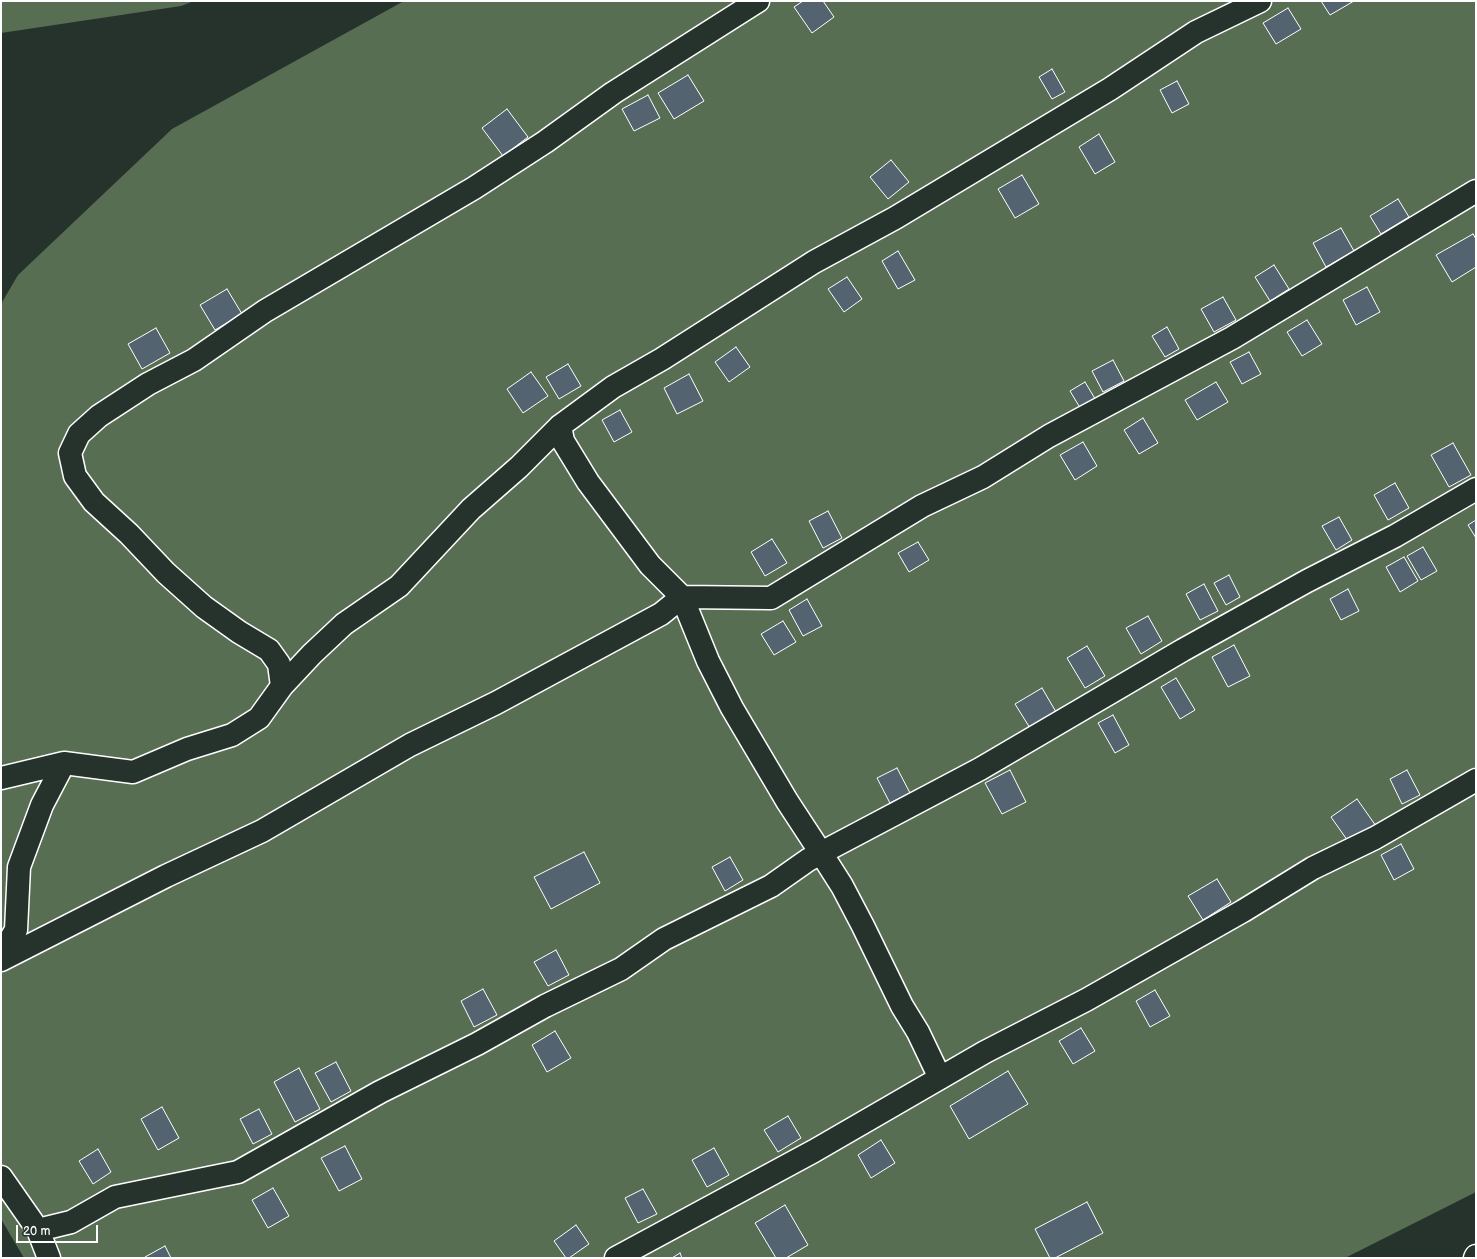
<!DOCTYPE html>
<style>
body{margin:0}
#map{position:relative;width:1477px;height:1259px;overflow:hidden;background:#26332d;font-family:"Balsamiq Sans",sans-serif}
canvas{display:block}
.frame{position:absolute;inset:0;border:2px solid #fff;pointer-events:none}
.scale{position:absolute;left:16px;top:1225px;width:82px;height:18px;box-sizing:border-box;border:2px solid #fff;border-top:0;padding-left:5px;font-size:12px;line-height:14px;white-space:nowrap;color:#fff;-webkit-text-stroke:3px #26332d;paint-order:stroke}
</style>
<div id="map">
<canvas width="1477" height="1259"></canvas>
<div class="frame"></div>
<div class="scale">20 m</div>
</div>
<script>
const ctx = document.querySelector('canvas').getContext('2d');
ctx.lineJoin = 'round';
function paint(path, color) { ctx.fillStyle = color; ctx.fill(path, 'evenodd'); }
const toPath = rows => new Path2D(rows.map(r => 'M' + r).join(''));
function stroke(path, color, width, dash) { ctx.strokeStyle = color; ctx.lineWidth = width; ctx.lineCap = dash ? 'butt' : 'round'; ctx.setLineDash(dash || []); ctx.stroke(path); }
paint(toPath([
 [1,1,194,1,181,6,1,33],
 [404,1,1476,1,1476,1192,1345,1258,24,1258,1,1219,1,304,18,275,172,129]
]), '#586e52');
const building = toPath([
 [803,1,823,1,834,17,812,33,794,7,803,1],
 [1321,1,1354,1,1330,15,1321,1],
 [1288,8,1301,29,1276,44,1263,23,1288,8],
 [1052,69,1065,92,1052,99,1039,77,1052,69],
 [688,75,704,101,674,119,658,93,688,75],
 [1177,81,1189,104,1172,113,1160,90,1177,81],
 [648,95,660,118,634,131,622,109,648,95],
 [507,109,528,137,503,156,482,128,507,109],
 [1099,134,1115,162,1095,174,1079,147,1099,134],
 [891,160,909,182,888,199,870,177,891,160],
 [1022,175,1039,204,1015,218,998,189,1022,175],
 [1398,199,1409,217,1381,234,1370,216,1398,199],
 [1341,228,1354,251,1326,267,1313,243,1341,228],
 [1473,234,1476,239,1476,267,1452,282,1436,255,1473,234],
 [898,251,915,280,898,289,882,261,898,251],
 [1274,265,1289,289,1270,301,1255,277,1274,265],
 [847,277,862,299,844,312,828,289,847,277],
 [1367,287,1380,312,1356,325,1343,300,1367,287],
 [227,289,242,314,215,330,200,305,227,289],
 [1223,297,1236,320,1214,332,1201,309,1223,297],
 [1307,320,1322,344,1302,356,1287,332,1307,320],
 [1167,327,1179,349,1165,357,1152,336,1167,327],
 [156,328,170,353,142,369,128,344,156,328],
 [736,347,750,367,729,382,715,362,736,347],
 [1249,352,1261,374,1242,384,1230,362,1249,352],
 [1113,360,1124,381,1103,392,1092,371,1113,360],
 [568,364,581,386,559,399,546,377,568,364],
 [531,372,548,396,523,413,507,389,531,372],
 [689,374,703,401,677,414,664,388,689,374],
 [1085,382,1097,402,1082,411,1070,391,1085,382],
 [1216,382,1228,402,1197,420,1185,400,1216,382],
 [620,410,632,432,614,442,602,420,620,410],
 [1143,418,1158,443,1139,454,1124,430,1143,418],
 [1083,442,1097,466,1075,480,1060,455,1083,442],
 [1453,443,1471,475,1449,487,1431,455,1453,443],
 [1395,483,1409,508,1388,520,1374,495,1395,483],
 [828,511,842,538,823,548,809,521,828,511],
 [1339,517,1352,540,1336,550,1322,526,1339,517],
 [1476,520,1476,538,1468,525,1476,520],
 [772,539,787,563,765,576,751,552,772,539],
 [918,542,929,560,909,572,898,553,918,542],
 [1423,547,1437,571,1421,580,1407,556,1423,547],
 [1404,557,1418,581,1400,592,1386,567,1404,557],
 [1229,575,1240,597,1226,605,1214,583,1229,575],
 [1204,584,1218,611,1200,620,1186,594,1204,584],
 [1348,589,1359,611,1341,620,1330,599,1348,589],
 [807,599,822,626,803,636,789,610,807,599],
 [1148,616,1162,641,1141,654,1126,628,1148,616],
 [783,621,796,642,774,655,761,634,783,621],
 [1234,645,1250,676,1228,687,1212,657,1234,645],
 [1087,646,1105,676,1085,688,1067,658,1087,646],
 [1176,678,1195,710,1180,719,1161,687,1176,678],
 [1042,688,1056,712,1030,728,1015,704,1042,688],
 [1113,715,1129,745,1115,753,1098,723,1113,715],
 [897,768,910,793,890,803,877,778,897,768],
 [1010,770,1026,802,1002,814,985,783,1010,770],
 [1407,770,1420,795,1402,804,1390,779,1407,770],
 [1357,799,1376,826,1350,844,1331,817,1357,799],
 [1401,844,1414,869,1394,880,1381,855,1401,844],
 [584,852,600,883,551,909,534,877,584,852],
 [730,857,743,880,725,891,712,867,730,857],
 [1217,879,1231,902,1203,920,1188,896,1217,879],
 [556,950,569,975,548,986,534,962,556,950],
 [483,989,497,1015,474,1027,461,1001,483,989],
 [1155,990,1170,1016,1150,1027,1136,1001,1155,990],
 [1081,1028,1095,1051,1073,1064,1059,1041,1081,1028],
 [555,1031,571,1058,547,1072,532,1045,555,1031],
 [336,1062,351,1091,331,1102,315,1073,336,1062],
 [299,1068,320,1109,295,1122,274,1082,299,1068],
 [1008,1071,1028,1104,969,1139,950,1106,1008,1071],
 [162,1107,179,1138,158,1150,141,1119,162,1107],
 [259,1109,272,1134,253,1144,240,1119,259,1109],
 [788,1116,801,1138,778,1152,764,1130,788,1116],
 [881,1140,895,1163,871,1178,858,1155,881,1140],
 [345,1146,362,1179,339,1191,321,1158,345,1146],
 [714,1148,729,1175,707,1187,692,1160,714,1148],
 [98,1149,111,1172,93,1184,79,1161,98,1149],
 [273,1188,289,1216,268,1228,252,1200,273,1188],
 [643,1189,657,1214,638,1223,625,1198,643,1189],
 [1087,1202,1103,1233,1055,1258,1050,1258,1035,1229,1087,1202],
 [785,1205,808,1245,786,1258,776,1258,755,1223,785,1205],
 [576,1225,589,1244,569,1258,566,1258,554,1241,576,1225],
 [165,1246,171,1258,145,1258,145,1257,165,1246],
 [680,1253,682,1258,672,1258,680,1253]
]);
paint(building, '#546370');
stroke(building, '#fff', 1);
const minor = toPath([
 [282,686,279,664,269,650,239,632,204,607,166,573,129,534,94,502,75,476,70,453,79,434,99,416,148,384,194,360,265,311,474,188,545,142,613,93,758,1],
 [1,778,64,763,133,772,187,749,232,735,259,718,282,686,312,654,344,624,399,586,471,509,519,467,560,426,613,387,662,359,814,262,895,218,1110,89,1196,32,1260,1],
 [1,955,16,930,19,867,42,805,64,763],
 [1,960,166,876,262,831,410,745,496,703,661,614,682,597,771,598,922,506,983,477,1049,436,1232,338,1476,191],
 [940,1078,918,1032,902,1006,863,926,842,886,821,853,980,769,1183,650,1307,581,1395,536,1476,489],
 [1,1177,38,1230,71,1222,115,1197,238,1172,380,1092,477,1044,545,1006,621,969,664,939,771,886,808,860,821,853,787,801,732,708,708,661,682,597,650,565,588,482,563,441,560,426],
 [38,1230,49,1258],
 [616,1258,814,1151,985,1052,1086,1000,1243,911,1313,868,1375,838,1476,780],
 [1475,1258,1476,1256]
]);
stroke(minor, '#fff', 25);
stroke(minor, '#26332d', 22);
</script>
